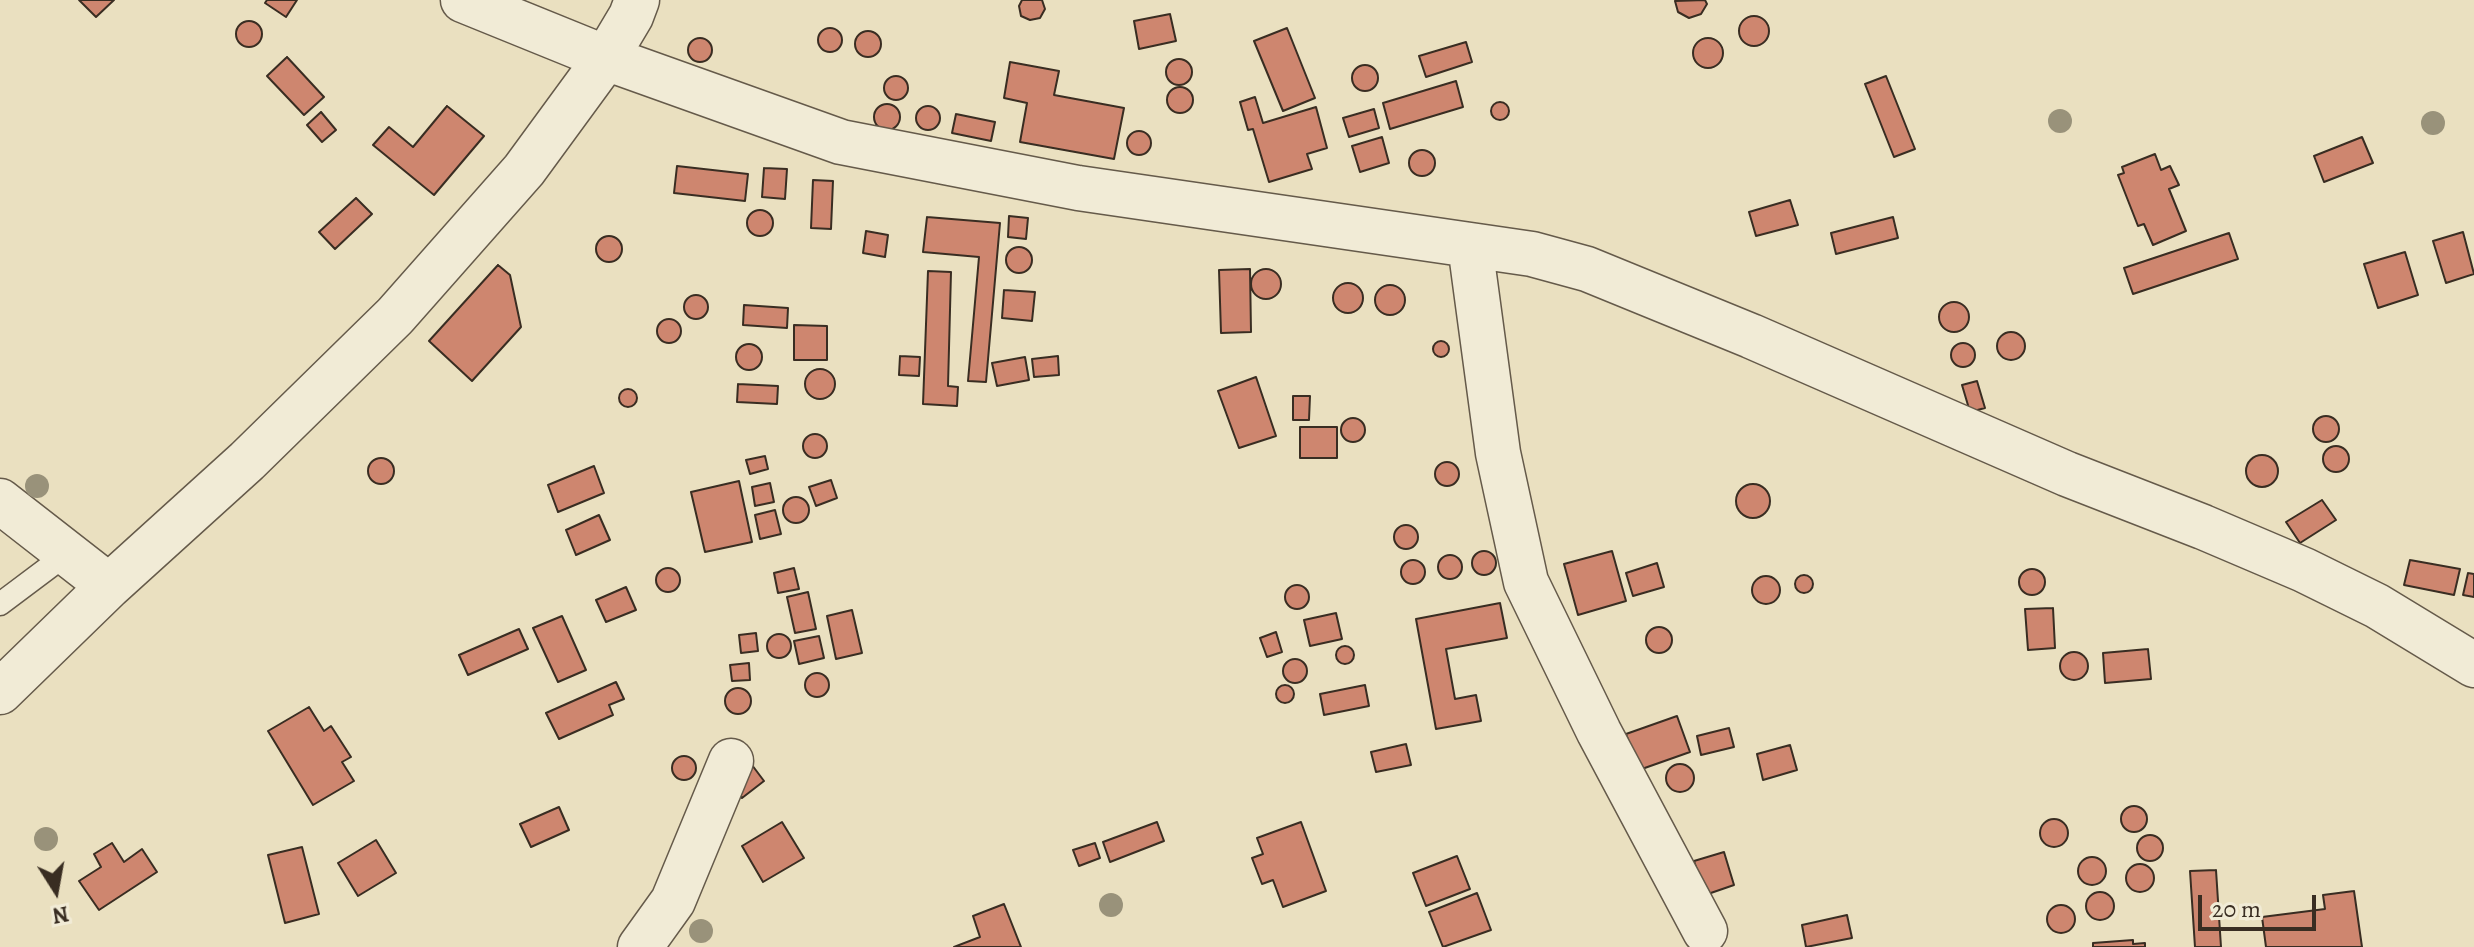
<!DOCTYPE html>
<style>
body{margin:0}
#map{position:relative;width:2474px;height:947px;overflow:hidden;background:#eae0c0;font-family:Alegreya,serif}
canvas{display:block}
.north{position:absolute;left:16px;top:851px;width:80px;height:80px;-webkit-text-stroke:6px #f1ebd6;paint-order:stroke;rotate:169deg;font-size:22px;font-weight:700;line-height:32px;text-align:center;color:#392d22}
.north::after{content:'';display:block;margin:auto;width:28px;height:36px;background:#392d22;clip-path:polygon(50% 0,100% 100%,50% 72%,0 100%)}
.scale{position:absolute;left:2198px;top:895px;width:118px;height:36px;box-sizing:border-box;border:4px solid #392d22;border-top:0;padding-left:10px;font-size:24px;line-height:28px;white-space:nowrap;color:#392d22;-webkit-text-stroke:6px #f1ebd6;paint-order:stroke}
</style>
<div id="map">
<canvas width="2474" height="947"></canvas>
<div class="north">N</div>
<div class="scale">20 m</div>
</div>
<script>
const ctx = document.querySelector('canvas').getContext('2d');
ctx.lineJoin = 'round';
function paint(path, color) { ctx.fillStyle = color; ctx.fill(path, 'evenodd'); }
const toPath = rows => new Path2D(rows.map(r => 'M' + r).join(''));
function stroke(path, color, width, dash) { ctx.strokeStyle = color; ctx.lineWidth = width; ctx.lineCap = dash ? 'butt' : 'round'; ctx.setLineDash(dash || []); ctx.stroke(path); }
const building = toPath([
 [79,0,114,0,96,17,79,0],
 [267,0,297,0,286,17,265,3,267,0],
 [1022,0,1042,0,1045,9,1040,18,1030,20,1021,16,1019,6,1022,0],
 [1705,0,1707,4,1701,14,1689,18,1678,12,1675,1,1705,0],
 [1170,14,1176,41,1139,49,1134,21,1170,14],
 '1739 31a15 15 0 1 1 30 0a15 15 0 1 1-30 0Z',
 '236 34a13 13 0 1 1 26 0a13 13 0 1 1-26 0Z',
 '818 40a12 12 0 1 1 24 0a12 12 0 1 1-24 0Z',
 [1287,28,1315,98,1283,111,1254,41,1287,28],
 '855 44a13 13 0 1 1 26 0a13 13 0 1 1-26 0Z',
 '688 50a12 12 0 1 1 24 0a12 12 0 1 1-24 0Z',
 '1693 53a15 15 0 1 1 30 0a15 15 0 1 1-30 0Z',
 [1466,42,1472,62,1426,77,1419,56,1466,42],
 [287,57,324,97,304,115,267,76,287,57],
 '1166 72a13 13 0 1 1 26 0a13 13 0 1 1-26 0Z',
 [1010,62,1059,71,1054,95,1124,108,1114,159,1020,142,1027,103,1004,98,1010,62],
 '1352 78a13 13 0 1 1 26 0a13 13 0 1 1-26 0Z',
 '884 88a12 12 0 1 1 24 0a12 12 0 1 1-24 0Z',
 [1886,76,1915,149,1894,157,1865,84,1886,76],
 [1456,81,1463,107,1390,129,1383,103,1456,81],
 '1167 100a13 13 0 1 1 26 0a13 13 0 1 1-26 0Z',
 [1255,97,1263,123,1316,107,1327,148,1307,154,1312,169,1269,182,1253,129,1248,130,1240,102,1255,97],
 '1491 111a9 9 0 1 1 18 0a9 9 0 1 1-18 0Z',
 '874 117a13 13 0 1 1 26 0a13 13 0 1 1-26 0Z',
 '916 118a12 12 0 1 1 24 0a12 12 0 1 1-24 0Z',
 [447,106,484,136,434,195,373,145,389,127,413,147,447,106],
 [1374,109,1379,128,1349,137,1343,118,1374,109],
 [321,112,336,130,322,142,307,125,321,112],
 [956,114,995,122,991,141,952,133,956,114],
 '1127 143a12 12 0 1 1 24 0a12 12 0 1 1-24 0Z',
 [1382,137,1389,163,1360,172,1352,146,1382,137],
 [2362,137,2373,163,2324,182,2314,156,2362,137],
 '1409 163a13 13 0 1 1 26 0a13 13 0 1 1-26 0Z',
 [2155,154,2161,170,2170,166,2179,185,2169,189,2186,231,2153,245,2144,224,2138,226,2118,175,2124,173,2122,167,2155,154],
 [677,166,748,174,745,201,674,193,677,166],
 [764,168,787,169,785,199,762,197,764,168],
 [813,180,833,181,831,229,811,228,813,180],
 [356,198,372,214,335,249,319,232,356,198],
 [1790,200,1798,225,1756,236,1749,212,1790,200],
 '747 223a13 13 0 1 1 26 0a13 13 0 1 1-26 0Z',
 [1009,216,1028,218,1026,239,1008,237,1009,216],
 [927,217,1000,223,986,382,968,381,979,257,923,252,927,217],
 [1893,217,1898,238,1836,254,1831,233,1893,217],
 [866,231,888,235,885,257,863,253,866,231],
 [2463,232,2474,274,2446,283,2433,241,2463,232],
 [2229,233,2238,259,2133,294,2124,268,2229,233],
 '596 249a13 13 0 1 1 26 0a13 13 0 1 1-26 0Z',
 '1006 260a13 13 0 1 1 26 0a13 13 0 1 1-26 0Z',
 [2405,252,2418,295,2378,308,2364,264,2405,252],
 [498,265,510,275,521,327,472,381,429,341,498,265],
 [1250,269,1251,332,1221,333,1219,270,1250,269],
 '1251 284a15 15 0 1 1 30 0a15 15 0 1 1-30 0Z',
 [928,271,951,272,948,386,958,387,957,406,923,404,928,271],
 '1333 298a15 15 0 1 1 30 0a15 15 0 1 1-30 0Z',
 '1375 300a15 15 0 1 1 30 0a15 15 0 1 1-30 0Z',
 [1004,290,1035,292,1032,321,1002,318,1004,290],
 '684 307a12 12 0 1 1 24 0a12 12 0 1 1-24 0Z',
 '1939 317a15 15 0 1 1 30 0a15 15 0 1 1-30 0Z',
 [744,305,788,308,787,328,743,325,744,305],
 '657 331a12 12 0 1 1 24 0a12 12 0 1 1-24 0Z',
 [794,325,827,326,827,360,794,360,794,325],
 '1997 346a14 14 0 1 1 28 0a14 14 0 1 1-28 0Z',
 '1433 349a8 8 0 1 1 16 0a8 8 0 1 1-16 0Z',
 '1951 355a12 12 0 1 1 24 0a12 12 0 1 1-24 0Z',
 '736 357a13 13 0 1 1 26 0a13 13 0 1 1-26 0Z',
 [900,356,920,357,919,376,899,375,900,356],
 [1058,356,1059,375,1034,377,1032,359,1058,356],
 [1025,357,1029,380,997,386,992,363,1025,357],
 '805 384a15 15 0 1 1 30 0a15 15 0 1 1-30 0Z',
 [1256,377,1276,436,1239,448,1218,391,1256,377],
 [1977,381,1985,408,1970,412,1962,385,1977,381],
 [738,384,778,386,777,404,737,402,738,384],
 '619 398a9 9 0 1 1 18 0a9 9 0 1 1-18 0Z',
 [1293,396,1310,396,1309,420,1293,420,1293,396],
 '2313 429a13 13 0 1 1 26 0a13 13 0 1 1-26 0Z',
 '1341 430a12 12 0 1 1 24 0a12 12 0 1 1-24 0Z',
 [1300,427,1337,427,1337,458,1300,458,1300,427],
 '803 446a12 12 0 1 1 24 0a12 12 0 1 1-24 0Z',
 '2323 459a13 13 0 1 1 26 0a13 13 0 1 1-26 0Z',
 '2246 471a16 16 0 1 1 32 0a16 16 0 1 1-32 0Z',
 [765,456,768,469,750,474,746,460,765,456],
 '368 471a13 13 0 1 1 26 0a13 13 0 1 1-26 0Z',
 '1435 474a12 12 0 1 1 24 0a12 12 0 1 1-24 0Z',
 [594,466,604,493,558,512,548,485,594,466],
 [831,480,837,498,816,506,809,487,831,480],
 [739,481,752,542,705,552,691,492,739,481],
 [770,483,774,502,755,506,752,487,770,483],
 '1736 501a17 17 0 1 1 34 0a17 17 0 1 1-34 0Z',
 '783 510a13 13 0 1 1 26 0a13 13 0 1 1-26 0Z',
 [2322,500,2336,520,2300,543,2286,522,2322,500],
 [775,510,781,534,760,539,755,515,775,510],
 [599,515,610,540,576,555,566,530,599,515],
 '1394 537a12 12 0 1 1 24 0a12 12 0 1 1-24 0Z',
 '1472 563a12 12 0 1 1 24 0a12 12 0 1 1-24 0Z',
 [1612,551,1626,601,1578,615,1564,564,1612,551],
 '1438 567a12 12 0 1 1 24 0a12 12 0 1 1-24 0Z',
 '1401 572a12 12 0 1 1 24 0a12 12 0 1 1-24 0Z',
 [2410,560,2460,569,2454,595,2404,585,2410,560],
 [1657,563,1664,587,1633,596,1626,573,1657,563],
 '656 580a12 12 0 1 1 24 0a12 12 0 1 1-24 0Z',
 [794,568,799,589,778,593,774,573,794,568],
 '2019 582a13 13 0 1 1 26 0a13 13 0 1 1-26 0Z',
 [2468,573,2474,574,2474,597,2463,595,2468,573],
 '1795 584a9 9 0 1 1 18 0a9 9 0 1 1-18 0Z',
 '1752 590a14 14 0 1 1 28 0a14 14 0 1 1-28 0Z',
 '1285 597a12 12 0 1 1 24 0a12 12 0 1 1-24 0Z',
 [626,587,636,610,606,622,596,600,626,587],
 [808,592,816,629,795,633,787,597,808,592],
 [1500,603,1507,638,1446,649,1455,699,1476,695,1481,721,1436,729,1416,619,1500,603],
 [2053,608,2055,648,2028,650,2025,609,2053,608],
 [852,610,862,653,836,659,827,616,852,610],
 [1336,613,1342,639,1310,646,1304,620,1336,613],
 [562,616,586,670,558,682,533,628,562,616],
 '1646 640a13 13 0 1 1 26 0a13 13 0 1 1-26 0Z',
 [519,629,528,649,468,675,459,655,519,629],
 [1276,632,1282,652,1267,657,1260,638,1276,632],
 [756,633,758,651,741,653,739,635,756,633],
 '767 646a12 12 0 1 1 24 0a12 12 0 1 1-24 0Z',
 [819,636,824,658,799,664,794,641,819,636],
 '1336 655a9 9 0 1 1 18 0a9 9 0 1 1-18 0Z',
 [2148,649,2151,679,2105,683,2103,653,2148,649],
 '2060 666a14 14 0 1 1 28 0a14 14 0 1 1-28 0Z',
 '1283 671a12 12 0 1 1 24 0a12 12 0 1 1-24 0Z',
 [749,663,750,680,732,681,730,665,749,663],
 '805 685a12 12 0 1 1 24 0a12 12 0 1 1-24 0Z',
 [616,682,624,699,609,705,613,715,559,739,546,713,616,682],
 '1276 694a9 9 0 1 1 18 0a9 9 0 1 1-18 0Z',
 [1365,685,1369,706,1324,715,1320,694,1365,685],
 '725 701a13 13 0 1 1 26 0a13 13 0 1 1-26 0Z',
 [309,707,324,731,331,726,351,757,342,762,354,781,313,805,268,731,309,707],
 [1677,716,1690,752,1639,770,1626,734,1677,716],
 [1729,728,1734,747,1701,755,1697,736,1729,728],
 [1406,744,1411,765,1376,772,1371,752,1406,744],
 [1790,745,1797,770,1763,780,1757,754,1790,745],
 '672 768a12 12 0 1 1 24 0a12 12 0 1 1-24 0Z',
 '1666 778a14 14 0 1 1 28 0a14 14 0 1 1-28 0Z',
 [752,765,764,781,742,798,729,782,752,765],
 '2121 819a13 13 0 1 1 26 0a13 13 0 1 1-26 0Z',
 [559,807,569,830,531,847,520,824,559,807],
 '2040 833a14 14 0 1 1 28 0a14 14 0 1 1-28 0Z',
 [782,822,804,858,763,882,742,846,782,822],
 [1157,822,1164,841,1110,862,1103,842,1157,822],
 [1301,822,1326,891,1283,907,1273,880,1262,884,1252,858,1263,854,1257,838,1301,822],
 '2137 848a13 13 0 1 1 26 0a13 13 0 1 1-26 0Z',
 [376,840,396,873,358,896,338,863,376,840],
 [112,843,124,862,142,849,157,872,99,910,79,881,101,867,94,854,112,843],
 [1095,843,1100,858,1079,866,1073,850,1095,843],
 [302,847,319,914,285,923,268,855,302,847],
 [1724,852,1734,885,1705,895,1694,861,1724,852],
 [1457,856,1470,889,1426,906,1413,873,1457,856],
 '2078 871a14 14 0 1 1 28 0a14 14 0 1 1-28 0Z',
 '2126 878a14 14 0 1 1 28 0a14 14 0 1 1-28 0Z',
 [2216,870,2221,947,2195,947,2190,871,2216,870],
 [2354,891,2362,947,2266,947,2262,917,2325,909,2323,895,2354,891],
 '2086 906a14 14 0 1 1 28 0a14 14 0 1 1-28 0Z',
 [1477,893,1491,930,1443,947,1429,912,1477,893],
 [1004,904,1021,947,954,947,980,937,973,916,1004,904],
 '2047 919a14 14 0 1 1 28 0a14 14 0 1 1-28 0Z',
 [1847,915,1852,938,1806,947,1802,925,1847,915],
 [2133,940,2133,944,2145,943,2145,947,2093,947,2093,943,2133,940]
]);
paint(building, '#ce866f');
stroke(building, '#392d22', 2);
const lane = toPath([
 [0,604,68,553]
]);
const street = toPath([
 [463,0,606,58,841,142,1078,188,1532,254,1587,269,1751,336,2067,474,2203,527,2304,570,2377,606,2474,665],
 [1470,245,1498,453,1526,582,1599,732,1705,931],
 [0,501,109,586],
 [0,692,109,586,247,461,395,316,524,170,606,58,631,16,637,0],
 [640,947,673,901,731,761]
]);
stroke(lane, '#655a4a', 25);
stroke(street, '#655a4a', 47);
stroke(lane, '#f1ebd6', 22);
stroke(street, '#f1ebd6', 44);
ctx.fillStyle = '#99927a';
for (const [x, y] of [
 [2060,121],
 [2433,123],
 [37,486],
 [46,839],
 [1111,905],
 [701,931]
]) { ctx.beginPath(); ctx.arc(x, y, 12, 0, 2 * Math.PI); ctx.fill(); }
</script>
